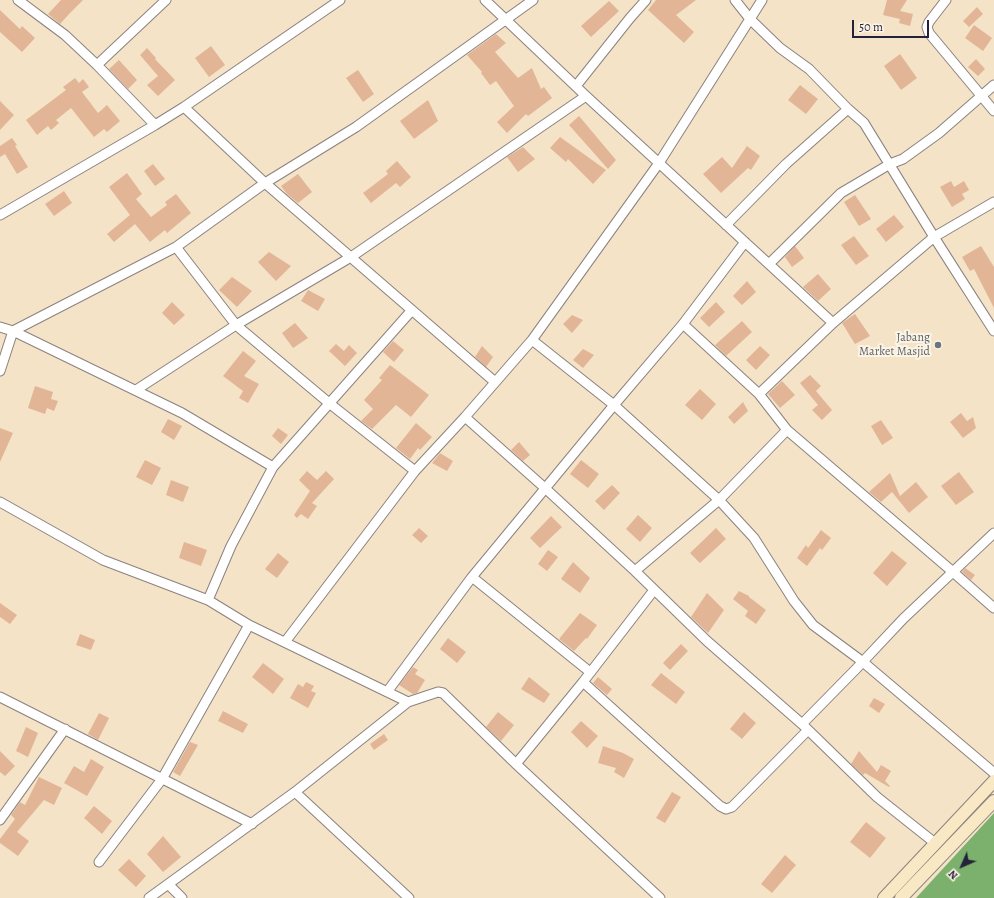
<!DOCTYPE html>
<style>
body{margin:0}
#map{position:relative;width:994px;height:898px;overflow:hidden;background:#f4e3c6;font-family:Alegreya,serif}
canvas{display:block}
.north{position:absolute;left:942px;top:846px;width:40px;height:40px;-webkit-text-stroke:3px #fcf5e5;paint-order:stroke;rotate:225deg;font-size:11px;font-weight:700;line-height:16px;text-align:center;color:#22223b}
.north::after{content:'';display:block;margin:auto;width:14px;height:18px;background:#22223b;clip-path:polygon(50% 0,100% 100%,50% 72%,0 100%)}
.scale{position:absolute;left:852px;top:20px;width:77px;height:18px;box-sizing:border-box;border:2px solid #22223b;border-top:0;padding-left:5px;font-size:12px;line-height:14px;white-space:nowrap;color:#22223b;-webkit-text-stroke:3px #fcf5e5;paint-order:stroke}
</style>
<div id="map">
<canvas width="994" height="898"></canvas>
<div class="north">N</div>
<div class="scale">50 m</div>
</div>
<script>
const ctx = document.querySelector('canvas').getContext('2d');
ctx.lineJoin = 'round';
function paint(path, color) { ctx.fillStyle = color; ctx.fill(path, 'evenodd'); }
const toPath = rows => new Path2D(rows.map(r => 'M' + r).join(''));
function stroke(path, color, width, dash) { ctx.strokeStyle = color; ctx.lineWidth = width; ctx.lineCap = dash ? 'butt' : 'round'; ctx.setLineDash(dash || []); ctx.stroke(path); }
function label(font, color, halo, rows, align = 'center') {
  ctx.font = font + ' Alegreya,serif'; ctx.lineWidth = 4; ctx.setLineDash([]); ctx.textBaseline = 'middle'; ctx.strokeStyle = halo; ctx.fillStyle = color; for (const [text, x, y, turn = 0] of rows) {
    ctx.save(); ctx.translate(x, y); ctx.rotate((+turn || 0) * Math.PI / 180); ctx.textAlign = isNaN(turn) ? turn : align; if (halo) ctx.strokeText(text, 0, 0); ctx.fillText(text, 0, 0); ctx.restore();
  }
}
paint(toPath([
 [994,813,994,898,916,898]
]), '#7cb16d');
paint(toPath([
 [61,0,83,0,70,13,60,24,48,14],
 [656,0,696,0,676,15,694,32,684,43,648,10],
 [887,0,907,0,900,11,913,14,910,26,899,23,900,19,883,15],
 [609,1,619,11,591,37,581,26],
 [977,7,983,14,969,27,963,21],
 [0,10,20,29,22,26,35,38,22,52,0,32],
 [974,25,992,38,983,51,965,38],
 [496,34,506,43,495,52,518,78,532,68,541,89,544,87,552,98,528,116,526,114,507,133,497,122,514,106,496,81,490,85,481,73,482,72,467,55],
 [211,46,225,65,209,77,195,58],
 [147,48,156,58,155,59,175,80,158,96,147,85,158,76,140,55],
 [900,54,917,78,901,90,884,66],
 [976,59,985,69,978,76,968,67],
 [119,60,137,80,128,89,109,69],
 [358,70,374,94,363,102,346,78],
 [75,78,79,83,83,79,89,87,82,92,98,113,107,105,120,121,107,132,104,129,94,137,71,108,56,120,59,123,51,130,48,126,37,135,26,120,66,90,63,87],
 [800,85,818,99,806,114,788,100],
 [428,100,438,121,414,139,400,121],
 [0,101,14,115,0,130],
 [579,116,616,160,608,169,569,125],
 [560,137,606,170,593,184,568,159,566,162,550,148],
 [12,138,17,145,15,146,28,167,17,174,5,154,0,157,0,146],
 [747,146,760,156,751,170,748,168,721,193,703,174,722,157,732,168],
 [523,147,535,159,518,172,507,157],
 [397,161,411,177,400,187,396,183,371,203,363,193,388,174,386,171],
 [153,164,165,179,155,186,144,171],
 [127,173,142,194,136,199,151,217,167,205,165,202,176,194,191,213,167,233,165,230,150,242,135,224,114,242,107,234,130,215,109,187],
 [298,174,312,192,298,203,287,194,281,186],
 [951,181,954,187,964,181,969,190,962,194,965,199,952,207,940,187],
 [64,191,72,203,54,216,45,204],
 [855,195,871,219,859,226,844,202],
 [894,215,904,227,886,242,876,229],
 [854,236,869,256,856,265,841,245],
 [795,246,804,258,792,267,785,257],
 [981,246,994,267,994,308,974,269,970,271,962,257],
 [269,252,291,266,276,281,258,262],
 [818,274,831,289,818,301,803,287],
 [232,277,252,291,237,307,219,290],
 [747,281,756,292,742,305,733,296],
 [308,290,325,299,318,311,301,301],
 [172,302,185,315,174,325,162,313],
 [716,302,725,312,709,327,700,318],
 [855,314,870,336,855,344,842,323],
 [572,315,583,320,572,333,563,324],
 [742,321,752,332,726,356,715,345],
 [295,323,308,338,293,348,282,333],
 [393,341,404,350,394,362,383,352],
 [336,344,344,351,349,345,357,353,345,366,329,351],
 [482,346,493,357,486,367,475,357],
 [760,346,770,355,756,370,746,360],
 [583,349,594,355,583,368,573,360],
 [243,351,256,361,244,376,259,384,248,403,239,398,243,391,223,376],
 [390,365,429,395,411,417,396,405,372,429,361,421,373,409,364,400,382,380,379,378],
 [810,375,821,386,816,391,832,410,822,420,812,410,818,405,800,383],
 [782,381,795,395,780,408,768,394],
 [35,386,53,392,51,399,58,401,54,411,47,408,45,414,28,408],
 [700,389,716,404,702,420,685,405],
 [743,402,748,411,734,424,728,417],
 [961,413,967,421,973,417,976,428,963,438,950,422],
 [168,419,182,426,174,440,161,432],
 [881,420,893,438,882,445,871,426],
 [416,423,432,437,420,450,418,448,410,459,396,448],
 [0,428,13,433,0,462],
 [278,428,288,435,281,444,272,436],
 [519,442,530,455,523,461,511,450],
 [440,453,453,461,447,471,432,463],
 [145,460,161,468,152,485,136,477],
 [581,460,599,474,588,488,570,474],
 [307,471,317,480,326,471,334,479,312,503,317,506,308,519,301,514,297,518,294,515,310,491,299,480],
 [959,472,974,492,956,505,941,486],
 [890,473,900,496,916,482,928,497,909,513,892,492,881,502,869,492],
 [171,480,189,487,183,502,166,495],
 [612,485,620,493,604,510,595,501],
 [638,515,652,528,640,542,626,529],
 [551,516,562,527,540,548,530,538],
 [419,528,428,536,421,543,412,535],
 [716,528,726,539,700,563,690,553],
 [821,530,831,538,822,550,820,548,807,566,797,558,806,545,808,548],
 [184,542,207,550,201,566,179,558],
 [548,550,558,557,547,571,538,564],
 [892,551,907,563,887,586,873,573],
 [278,553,289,562,277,578,265,569],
 [573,562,590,578,580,593,561,579],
 [965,568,975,575,971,580,962,572],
 [739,591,749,596,749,597,766,610,756,624,745,616,748,611,733,599],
 [707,593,724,610,708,633,691,617],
 [0,603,17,615,10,624,0,617],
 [580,613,597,625,587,639,586,638,574,651,559,639],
 [80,634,95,640,91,650,76,645],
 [448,638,466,652,457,663,440,649],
 [681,644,688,651,670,670,663,663],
 [263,663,284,679,273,694,252,677],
 [413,667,418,670,415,674,425,680,417,693,413,694,399,685],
 [661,673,685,692,676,704,651,685],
 [529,677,550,694,544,703,521,689],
 [598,677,612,689,607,695,593,683],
 [306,682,314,686,311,691,316,693,308,708,290,698,298,684,303,687],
 [874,698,885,704,879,713,869,706],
 [223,711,248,724,243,733,218,721],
 [498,712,514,725,501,741,486,727],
 [744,712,756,723,742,739,730,729],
 [99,713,109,718,98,740,88,734],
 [581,721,598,736,587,748,571,732],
 [26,727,38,733,28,757,16,751],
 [384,734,388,740,374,750,370,744],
 [190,742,198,745,180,776,173,772],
 [603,746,623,753,634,759,624,778,614,772,616,768,598,763],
 [0,751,15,766,5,776,0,772],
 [859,751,877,772,881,765,891,771,885,781,890,786,889,787,865,773,863,775,851,764],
 [91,759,104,767,87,796,64,783,74,766,84,772],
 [39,777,62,788,54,805,44,800,17,832,29,841,18,856,0,843,0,839,15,819,11,815,20,802,25,805],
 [672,792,681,797,665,823,656,818],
 [94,806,112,821,102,834,84,818],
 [866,822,886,838,870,858,850,842],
 [163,836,181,857,163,872,147,854],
 [785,855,796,865,772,893,761,884],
 [129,859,146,876,136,887,118,870]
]), '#e3b597');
const street = toPath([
 [18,0,65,35,97,65,155,125,184,107,265,183,495,382],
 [485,0,586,96,833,323],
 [735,0,750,19,780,48,809,69,848,109,864,123,934,237,994,331],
 [946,0,929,22,927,27,929,33,994,111],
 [97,65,166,0],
 [576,86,630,18,646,0],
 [184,107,340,0],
 [0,215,155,125],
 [726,225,786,164,848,109],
 [176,247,236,325,329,403,415,471],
 [769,264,841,193,890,164,903,159,939,133,994,85],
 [683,324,759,394,787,430,953,572,994,608],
 [0,327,13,331,182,413,273,467],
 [532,340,614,405,719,500,754,538,794,601,813,625,863,662,994,773],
 [0,371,13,331,176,247,265,183,356,127,533,0],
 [136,390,236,325,351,257,586,96],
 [759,394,833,323,934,237,994,202],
 [465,417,546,489,635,571,707,641,802,724,877,797,935,843],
 [0,502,103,560,208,600,249,625,408,702],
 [635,571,719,500,787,430],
 [472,577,590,672],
 [208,600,231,546,273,467,412,310],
 [285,642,415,471,465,417,532,340,659,163,762,0],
 [583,682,720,806,726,809,732,807,808,730],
 [387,692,472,577,614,405,683,324,745,242],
 [0,697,252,824],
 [802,724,856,669,903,619,994,533],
 [516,764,583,682,654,590],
 [295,792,409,898],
 [0,820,65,729],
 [99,862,162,779,249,625],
 [169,885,182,898],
 [149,898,295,792,408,702,438,692,443,693,516,764,660,898]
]);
const secondary = toPath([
 [884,898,994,781],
 [901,898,994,801]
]);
stroke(street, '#8b8280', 11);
stroke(secondary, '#8b8280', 14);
stroke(street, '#fff', 9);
stroke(secondary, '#f8e8c3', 12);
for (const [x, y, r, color] of [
 [938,345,4,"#6b7280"]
]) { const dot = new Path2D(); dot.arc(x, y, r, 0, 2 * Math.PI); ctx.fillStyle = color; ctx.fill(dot); stroke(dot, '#fcf5e5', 1.5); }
label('12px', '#5b616d', '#fcf5e5', [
 ["Jabang",930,338],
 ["Market Masjid",930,352]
], 'right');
</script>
